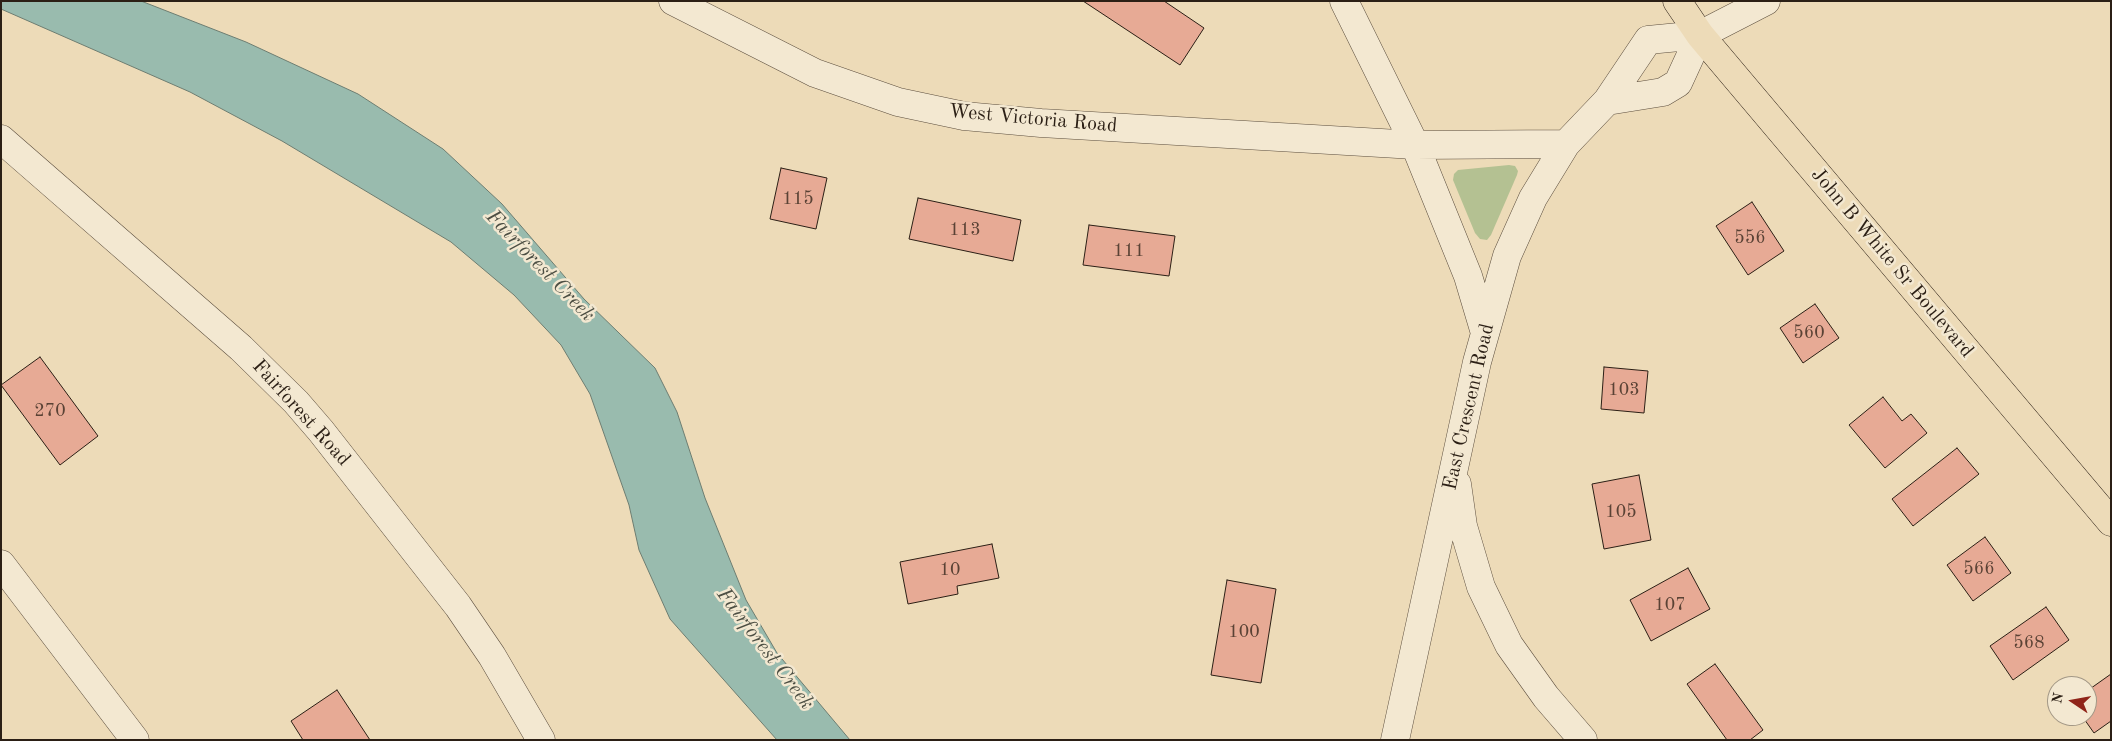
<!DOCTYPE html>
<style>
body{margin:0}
#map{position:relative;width:2112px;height:741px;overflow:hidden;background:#eddbb8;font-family:"Old Standard TT",serif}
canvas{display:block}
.frame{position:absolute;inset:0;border:2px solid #2b1f15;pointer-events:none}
.north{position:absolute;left:2047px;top:676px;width:50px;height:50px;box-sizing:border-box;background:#f3e8d1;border:1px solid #a39886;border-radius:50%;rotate:282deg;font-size:14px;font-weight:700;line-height:20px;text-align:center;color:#2b1f15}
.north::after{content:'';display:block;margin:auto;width:18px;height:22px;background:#8f2418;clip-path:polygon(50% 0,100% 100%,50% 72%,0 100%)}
</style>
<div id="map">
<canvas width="2112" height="741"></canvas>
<div class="frame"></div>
<div class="north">N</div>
</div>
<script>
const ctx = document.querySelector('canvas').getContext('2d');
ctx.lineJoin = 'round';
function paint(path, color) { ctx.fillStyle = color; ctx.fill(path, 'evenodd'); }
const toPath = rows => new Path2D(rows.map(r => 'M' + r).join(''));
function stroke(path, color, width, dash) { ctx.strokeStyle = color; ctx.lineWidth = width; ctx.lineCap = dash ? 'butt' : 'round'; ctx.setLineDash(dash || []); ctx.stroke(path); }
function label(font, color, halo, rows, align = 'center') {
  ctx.font = font + ' "Old Standard TT",serif'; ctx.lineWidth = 5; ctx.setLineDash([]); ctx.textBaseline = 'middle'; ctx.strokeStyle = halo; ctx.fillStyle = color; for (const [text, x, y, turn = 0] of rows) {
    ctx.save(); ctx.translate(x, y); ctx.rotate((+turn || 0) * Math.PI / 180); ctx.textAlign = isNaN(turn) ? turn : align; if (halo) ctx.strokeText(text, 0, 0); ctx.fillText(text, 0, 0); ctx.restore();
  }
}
paint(toPath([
 [1509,165,1515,166,1518,171,1517,175,1491,235,1487,240,1480,239,1475,233,1453,180,1454,174,1458,170]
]), '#b4c192');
const water = toPath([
 [1,1,141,1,246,42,358,94,443,149,502,204,584,299,655,368,677,412,705,498,746,600,777,653,850,740,777,740,670,619,639,550,629,505,590,394,561,345,514,295,451,242,282,141,190,92,1,9,1,1]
]);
paint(water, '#99bbae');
stroke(water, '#6d7d71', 1);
const building = toPath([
 [1083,1,1164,1,1204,28,1180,65,1083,1],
 [781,168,827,178,816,229,770,219,781,168],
 [918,198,1021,220,1013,261,909,239,918,198],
 [1752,202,1784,251,1748,275,1716,226,1752,202],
 [1089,225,1175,236,1169,276,1083,265,1089,225],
 [1815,304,1839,338,1803,363,1780,328,1815,304],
 [40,357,98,436,60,465,1,385,40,357],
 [1604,367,1648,371,1644,413,1601,409,1604,367],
 [1883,397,1902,421,1911,414,1927,433,1885,468,1849,425,1883,397],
 [1957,448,1979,474,1913,526,1892,499,1957,448],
 [1639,475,1651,540,1604,549,1592,484,1639,475],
 [1985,537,2011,573,1973,601,1947,565,1985,537],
 [992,544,999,578,957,586,958,594,908,604,900,562,992,544],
 [1688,568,1710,609,1651,641,1630,600,1688,568],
 [1227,580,1276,589,1261,683,1211,675,1227,580],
 [2046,607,2069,640,2013,680,1990,646,2046,607],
 [1715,664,1763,730,1750,740,1727,740,1687,684,1715,664],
 [2111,674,2111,721,2094,733,2082,716,2087,716,2087,691,2111,674],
 [337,690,370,740,303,740,291,721,337,690]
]);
paint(building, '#e7aa95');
stroke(building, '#2b1f15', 1);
const minor = toPath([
 [673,1,815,73,898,102,964,116,1041,123,1415,145,1566,144],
 [1344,1,1415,145,1468,276,1485,333],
 [1607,101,1663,92,1678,83,1700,35],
 [1,139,241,348,296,402,321,431,458,606,492,656,541,740],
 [1457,484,1463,526,1481,587,1509,645,1546,697,1583,740],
 [1,564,135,740],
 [1395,740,1477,362,1507,256,1533,198,1566,144,1607,101,1648,40,1700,35,1766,1]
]);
const major = toPath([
 [1677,1,1700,35,2111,522]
]);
stroke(minor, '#5c4e3e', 29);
stroke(major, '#2b1f15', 29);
stroke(minor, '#f3e8d1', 28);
stroke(major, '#eddbb8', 28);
label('18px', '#5a4235', null, [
 ["115",798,199],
 ["113",965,230],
 ["556",1750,238],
 ["111",1129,251],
 ["560",1809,333],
 ["103",1624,390],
 ["270",50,411],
 ["105",1621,512],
 ["566",1979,569],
 ["10",950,570],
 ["107",1670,605],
 ["100",1244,632],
 ["568",2029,643]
]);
label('20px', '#2b1f15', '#f3e8d1', [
 ["West Victoria Road",1033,119,5],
 ["John B White Sr Boulevard",1892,263,50],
 ["East Crescent Road",1469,407,-77],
 ["Fairforest Road",301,413,48]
]);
label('italic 21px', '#4c4e43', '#f3e8d1', [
 ["Fairforest Creek",540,266,46],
 ["Fairforest Creek",765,649,53]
]);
</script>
